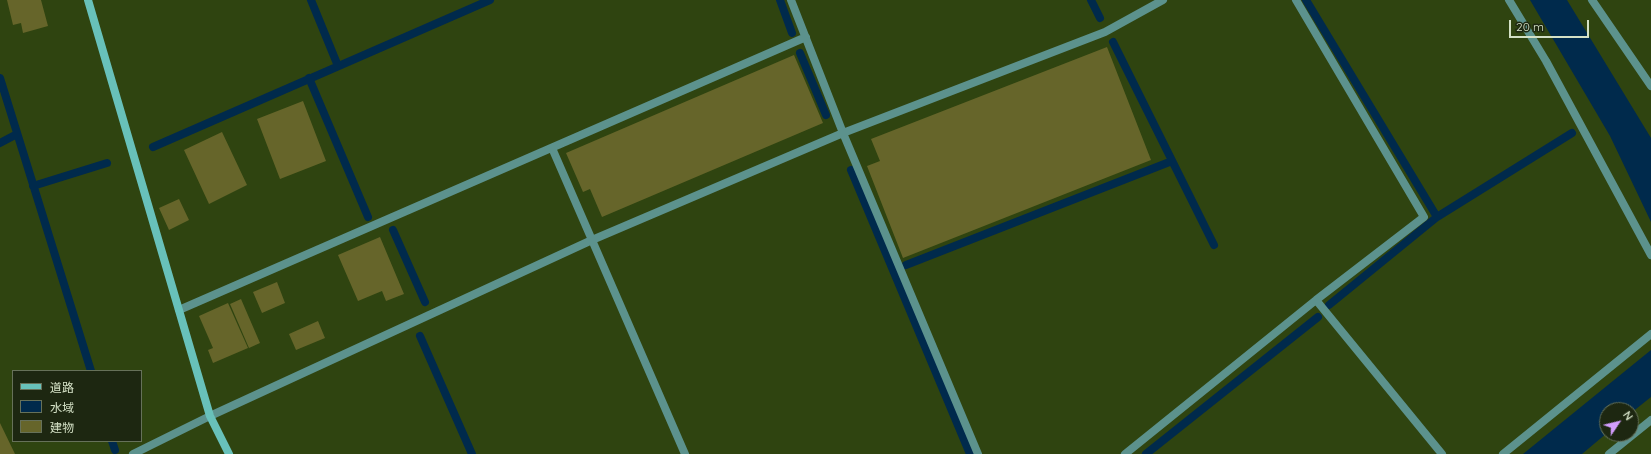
<!DOCTYPE html>
<meta charset="utf-8">
<style>
body{margin:0}
#map{position:relative;width:1651px;height:454px;overflow:hidden;background:#2f4410;font-family:Quicksand,"Noto Sans JP",sans-serif}
canvas{display:block}
.legend{position:absolute;left:12px;top:370px;width:130px;height:72px;box-sizing:border-box;background:#1d2711;border:1px solid #667159;margin:0;padding:5px 7px;list-style:none;font-size:12px;color:#d4e1c6}
.legend li{display:flex;align-items:center;gap:8px;height:20px}
.legend b{width:20px;border:1px solid #667159}
.north{position:absolute;left:1599px;top:402px;width:40px;height:40px;box-sizing:border-box;background:#1d2711;border:1px solid #667159;border-radius:50%;rotate:55deg;font-size:11px;font-weight:700;line-height:16px;text-align:center;color:#d4e1c6}
.north::after{content:'';display:block;margin:auto;width:14px;height:18px;background:#d29dfd;clip-path:polygon(50% 0,100% 100%,50% 72%,0 100%)}
.scale{position:absolute;left:1509px;top:20px;width:80px;height:18px;box-sizing:border-box;border:2px solid #d4e1c6;border-top:0;padding-left:5px;font-size:12px;line-height:14px;white-space:nowrap;color:#d4e1c6;-webkit-text-stroke:3px #1d2711;paint-order:stroke}
</style>
<div id="map">
<canvas width="1651" height="454"></canvas>
<ul class="legend">
<li><b style="height:5px;background:#68c1ba"></b>道路</li>
<li><b style="height:11px;background:#002a4c"></b>水域</li>
<li><b style="height:11px;background:#66652a"></b>建物</li>
</ul>
<div class="north">N</div>
<div class="scale">20 m</div>
</div>
<script>
const ctx = document.querySelector('canvas').getContext('2d');
ctx.lineJoin = 'round';
function paint(path, color) { ctx.fillStyle = color; ctx.fill(path, 'evenodd'); }
const toPath = rows => new Path2D(rows.map(r => 'M' + r).join(''));
function stroke(path, color, width, dash) { ctx.strokeStyle = color; ctx.lineWidth = width; ctx.lineCap = dash ? 'butt' : 'round'; ctx.setLineDash(dash || []); ctx.stroke(path); }
paint(toPath([
 [1530,0,1567,0,1651,138,1651,222,1610,136],
 [1651,350,1651,397,1631,413,1631,410,1607,410,1607,433,1582,454,1523,454]
]), '#002a4c');
stroke(toPath([
 [311,0,338,66],
 [780,0,792,33],
 [1091,0,1100,18],
 [1306,0,1437,217],
 [1113,42,1214,245],
 [800,53,826,115],
 [0,78,91,371],
 [309,78,368,217],
 [0,143,17,134],
 [153,147,490,0],
 [851,170,970,454],
 [33,186,107,163],
 [393,230,425,302],
 [906,265,1172,161],
 [1329,305,1437,217,1572,133],
 [420,336,472,454],
 [112,441,115,450],
 [1146,454,1318,317]
]), '#002a4c', 8);
paint(toPath([
 [7,0,41,0,48,26,23,33,21,23,13,25],
 [1107,47,1151,160,903,258,867,166,880,161,871,139],
 [794,55,823,123,602,217,590,189,583,192,566,153],
 [303,101,326,161,280,179,257,119],
 [222,132,247,185,209,204,184,150],
 [179,199,189,220,169,230,159,208],
 [380,237,404,294,386,301,382,291,358,301,338,255],
 [277,282,285,303,262,313,253,292],
 [241,299,260,343,249,348,230,304],
 [228,303,248,348,213,363,208,350,213,348,199,316],
 [318,321,325,338,296,350,289,334],
 [0,423,15,454,0,454]
]), '#66652a');
stroke(toPath([
 [791,0,843,133,978,454],
 [1509,0,1546,61,1651,255],
 [1592,0,1651,86],
 [552,148,685,454],
 [1316,300,1442,454],
 [179,310,806,37],
 [133,454,210,416,592,240,843,133,1105,32,1163,0],
 [1125,454,1316,300,1424,217,1296,0],
 [1503,454,1651,334],
 [1609,454,1651,420]
]), '#5c928d', 8);
stroke(toPath([
 [88,0,210,416,229,454]
]), '#68c1ba', 8);
</script>
